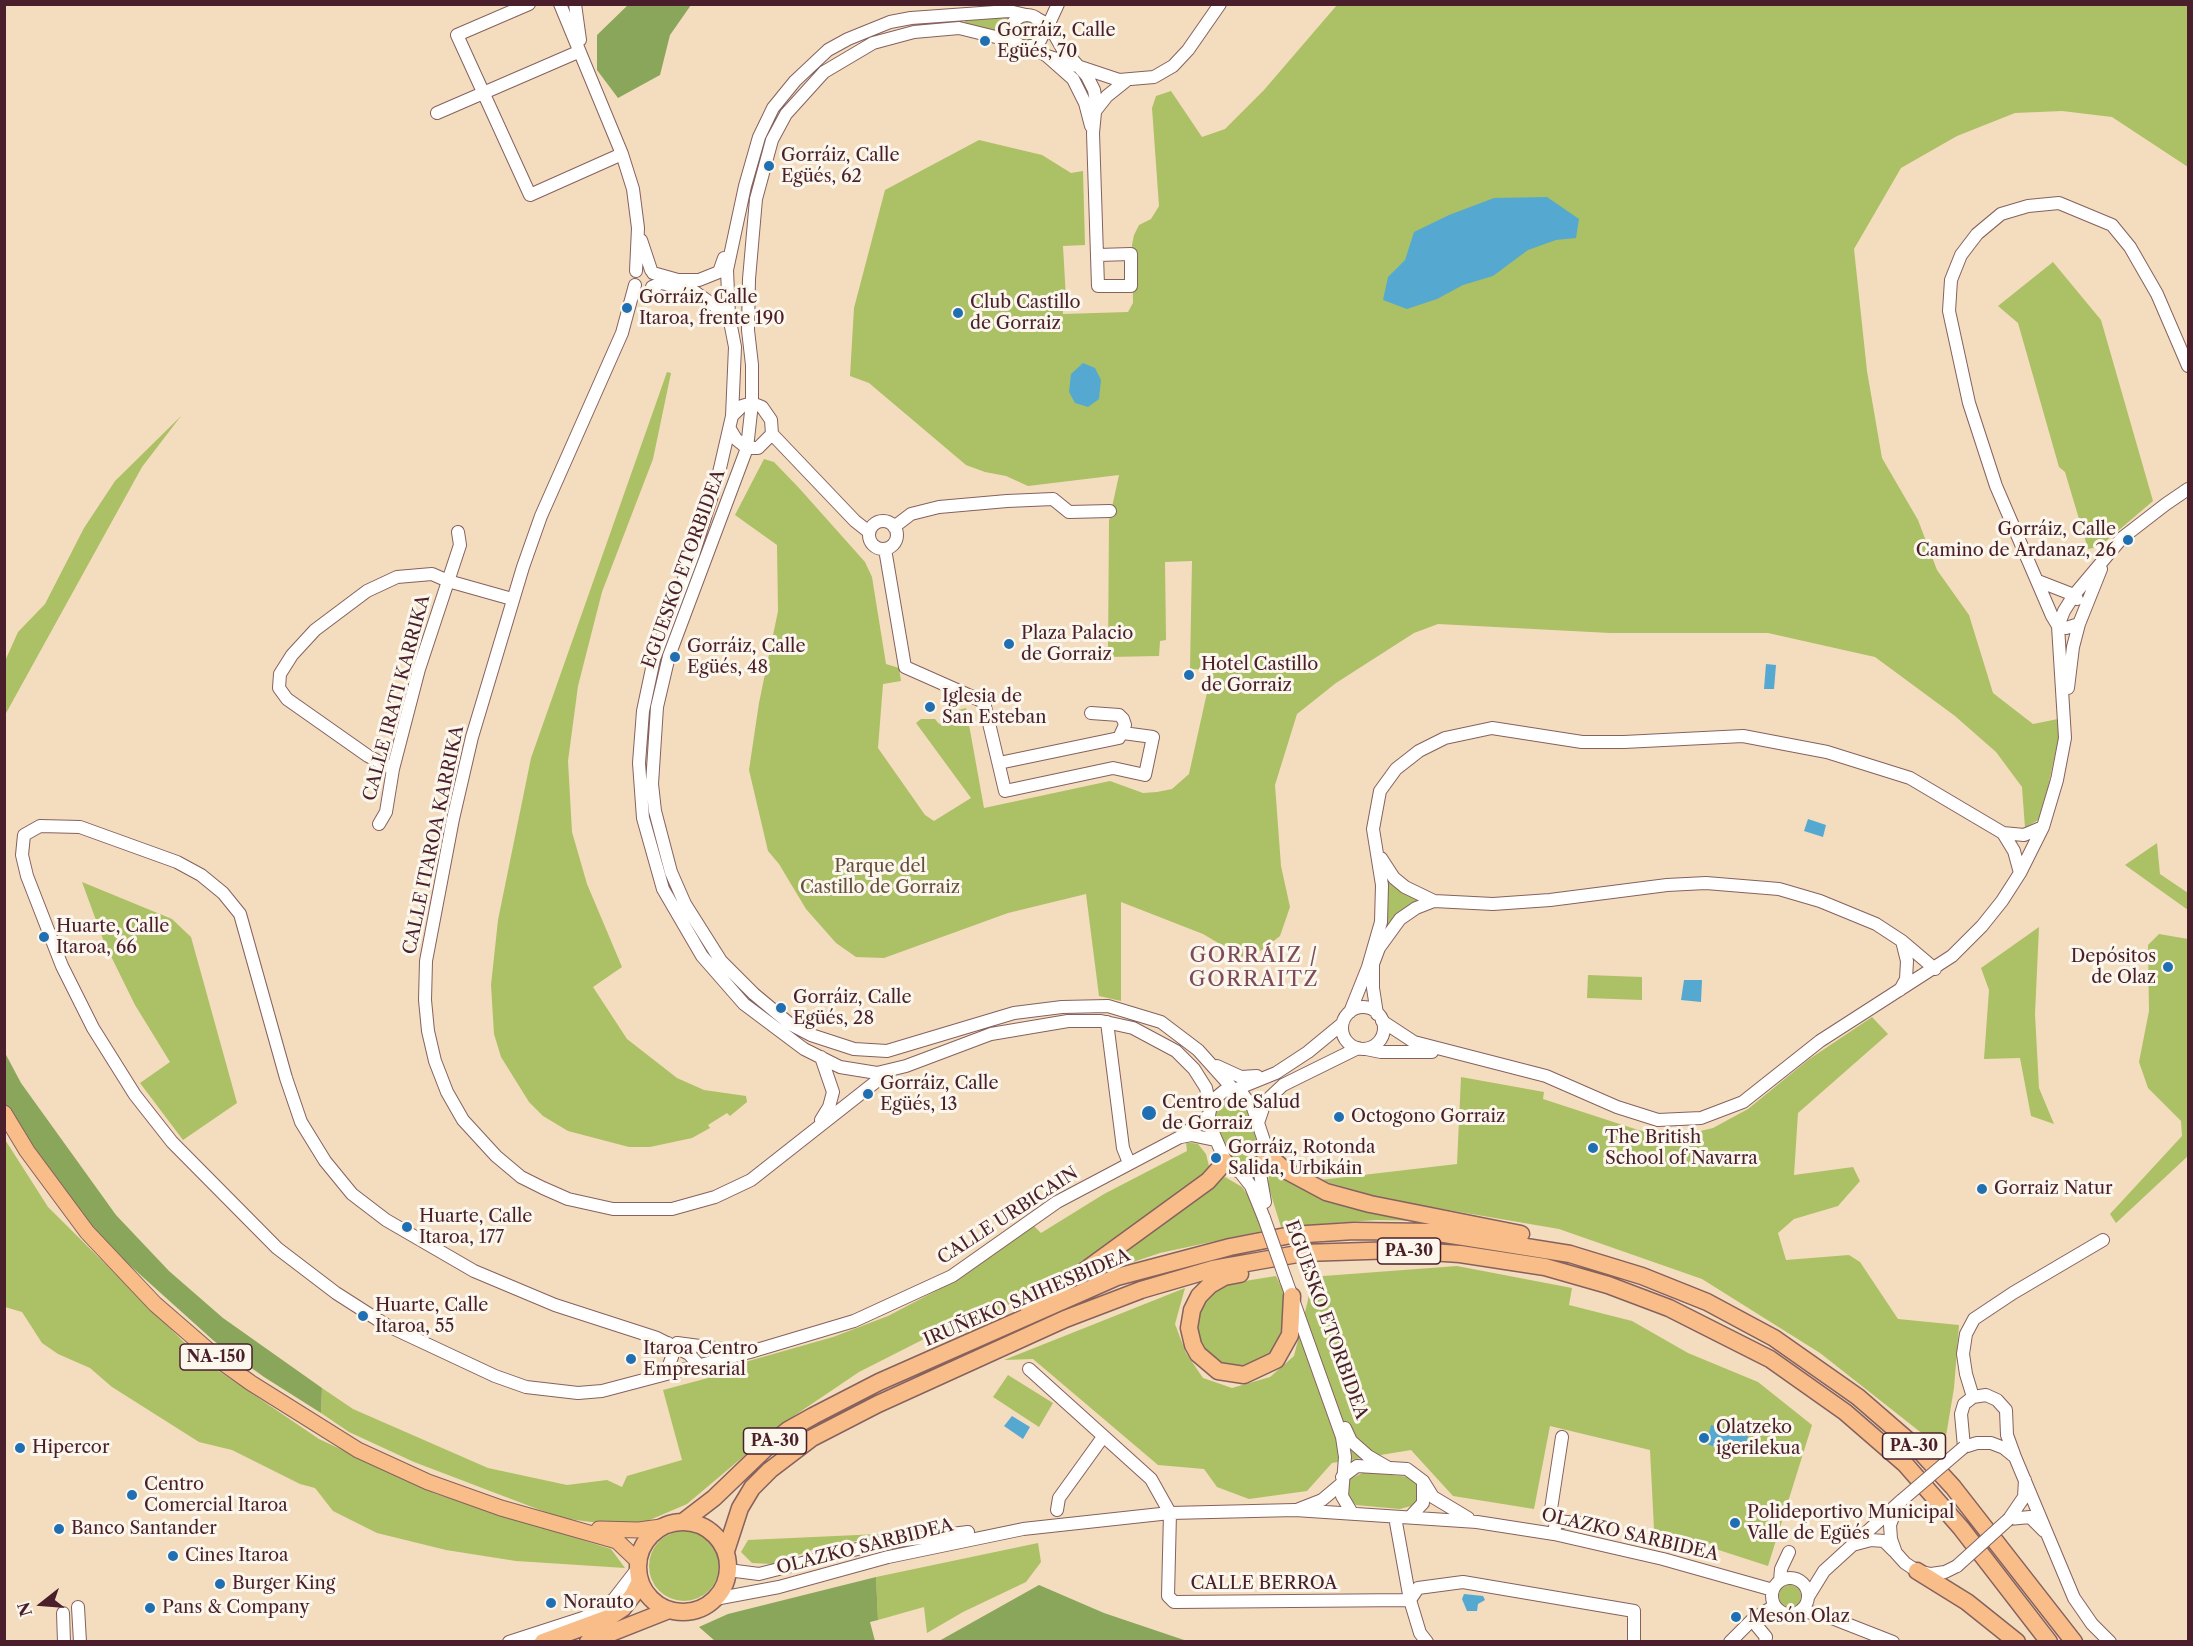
<!DOCTYPE html>
<meta charset="utf-8">
<style>
body{margin:0}
#map{position:relative;width:2193px;height:1646px;overflow:hidden;background:#f4dcbe;font-family:"Libre Caslon Text",serif}
canvas{display:block}
.frame{position:absolute;inset:0;border:6px solid #4a1f2b;pointer-events:none}
.north{position:absolute;left:12px;top:1574px;width:60px;height:60px;-webkit-text-stroke:4px #fbf7ec;paint-order:stroke;rotate:253deg;font-size:16px;font-weight:700;line-height:24px;text-align:center;color:#4a1f2b}
.north::after{content:'';display:block;margin:auto;width:21px;height:27px;background:#4a1f2b;clip-path:polygon(50% 0,100% 100%,50% 72%,0 100%)}
</style>
<div id="map">
<canvas width="2193" height="1646"></canvas>
<div class="frame"></div>
<div class="north">N</div>
</div>
<script>
const ctx = document.querySelector('canvas').getContext('2d');
ctx.lineJoin = 'round';
function paint(path, color) { ctx.fillStyle = color; ctx.fill(path, 'evenodd'); }
const toPath = rows => new Path2D(rows.map(r => 'M' + r).join(''));
function stroke(path, color, width, dash) { ctx.strokeStyle = color; ctx.lineWidth = width; ctx.lineCap = dash ? 'butt' : 'round'; ctx.setLineDash(dash || []); ctx.stroke(path); }
function label(font, color, halo, rows, align = 'center') {
  ctx.font = font + ' "Libre Caslon Text",serif'; ctx.lineWidth = 6; ctx.setLineDash([]); ctx.textBaseline = 'middle'; ctx.strokeStyle = halo; ctx.fillStyle = color; for (const [text, x, y, turn = 0] of rows) {
    ctx.save(); ctx.translate(x, y); ctx.rotate((+turn || 0) * Math.PI / 180); ctx.textAlign = isNaN(turn) ? turn : align; if (halo) ctx.strokeText(text, 0, 0); ctx.fillText(text, 0, 0); ctx.restore();
  }
}
paint(toPath([
 [1337,5,2188,5,2188,167,2112,117,2062,111,2015,113,1957,136,1901,168,1854,249,1867,371,1882,458,1918,520,1937,570,1969,615,1993,693,2033,724,2058,719,2058,740,2048,787,2038,820,2025,828,2022,787,1996,752,1955,716,1875,657,1768,633,1610,633,1438,624,1414,633,1336,683,1297,714,1275,785,1281,866,1290,907,1280,936,1262,950,1242,957,1203,934,1121,902,1121,1001,1099,996,1086,894,1008,913,884,958,856,957,836,943,806,909,779,864,768,851,749,770,759,703,778,611,777,545,735,515,764,459,774,462,799,488,865,562,872,577,886,664,899,668,901,681,883,684,878,748,925,815,934,821,971,798,916,723,921,719,935,719,939,724,946,719,947,713,966,708,984,808,1110,781,1143,793,1157,792,1172,789,1189,774,1212,670,1190,669,1192,561,1165,562,1166,640,1160,641,1159,656,1108,657,1109,521,1119,475,1028,486,1006,476,985,472,966,465,869,383,850,376,854,308,885,190,979,140,1042,155,1071,173,1083,171,1085,245,1063,246,1066,299,1063,300,1063,314,1128,312,1133,303,1132,245,1134,235,1139,225,1151,219,1159,206,1152,108,1156,96,1171,91,1202,137,1225,129,1264,90],
 [1011,15,1005,34,964,25,965,21],
 '1017 32a10 10 0 1 1 20 0a10 10 0 1 1-20 0Z',
 [2053,262,2101,320,2153,501,2099,547,2088,549,2065,472,2059,467,2018,323,1998,306],
 [667,372,671,373,653,459,602,592,578,686,568,761,572,832,587,884,622,967,593,987,627,1039,677,1078,704,1090,746,1096,747,1102,730,1116,727,1113,708,1125,710,1128,692,1138,650,1147,629,1147,568,1131,543,1116,529,1102,501,1057,494,1034,491,985,498,920,531,758],
 [181,416,142,467,5,715,5,661,18,632,45,604,84,528,115,481],
 [2157,843,2160,874,2188,893,2188,910,2125,865],
 [1384,877,1424,901,1382,935],
 [82,882,172,919,191,937,237,1103,183,1140,140,1083,170,1062,135,1005,104,942],
 [2039,927,2035,1014,2039,1088,2054,1124,2031,1116,2020,1058,1984,1059,1989,990,1981,968],
 [2159,934,2188,939,2188,1156,2116,1223,2110,1214,2182,1136,2181,1121,2148,1088,2139,1062,2149,1011,2148,945],
 [1588,975,1642,977,1642,1000,1587,998],
 [1872,1017,1888,1034,1798,1113,1794,1175,1853,1167,1860,1181,1838,1206,1794,1219,1778,1233,1786,1260,1849,1255,1860,1262,1898,1319,1959,1325,1954,1388,1945,1442,1933,1442,1820,1353,1702,1279,1559,1229,1384,1199,1320,1180,1457,1164,1461,1077,1544,1092,1543,1099,1638,1130,1675,1137,1713,1128,1748,1109,1808,1060],
 [1231,1097,1242,1104,1247,1112,1258,1145,1257,1159,1246,1166,1236,1164,1230,1158,1217,1123,1216,1114,1221,1102],
 [4,1138,48,1207,201,1359,319,1439,436,1494,611,1549,625,1568,516,1561,446,1550,377,1533,333,1511,315,1488,300,1484,232,1450,199,1442,112,1387,90,1368,58,1354,42,1343,22,1312,5,1307],
 [1186,1142,1198,1144,1206,1154,1209,1166,1191,1190,1176,1191,1194,1191,1034,1291,982,1319,926,1338,859,1372,782,1424,687,1504,645,1522,591,1522,561,1518,414,1462,349,1432,321,1413,322,1388,353,1409,488,1468,567,1485,607,1480,622,1487,627,1476,682,1460,663,1390,738,1370,738,1364,833,1337,888,1316,949,1284,1034,1226,1041,1233,1104,1194,1187,1151],
 [1272,1169,1430,1221,1376,1220,1281,1227,1268,1185,1269,1172],
 [1225,1177,1242,1187,1252,1201,1262,1231,1160,1253,1083,1279,1215,1181],
 [1457,1266,1572,1288,1569,1305,1632,1321,1688,1353,1758,1382,1812,1425,1768,1566,1654,1529,1650,1450,1550,1426,1534,1509,1453,1496,1411,1450,1332,1463,1307,1491,1249,1499,1217,1487,1204,1469,1158,1465,1033,1359,1004,1360,1185,1288,1175,1324,1186,1353,1203,1378,1232,1388,1270,1377,1294,1356,1308,1300,1310,1277],
 [1276,1276,1285,1294,1284,1335,1271,1357,1256,1367,1222,1367,1206,1354,1199,1343,1197,1310,1210,1292,1226,1284],
 [1008,1375,1053,1403,1039,1427,993,1397],
 [1364,1472,1410,1477,1416,1482,1419,1491,1418,1499,1411,1506,1400,1509,1356,1505,1348,1497,1347,1481],
 '649 1566a35 35 0 1 1 70 0a35 35 0 1 1-70 0Z',
 [901,1533,818,1548,772,1564,752,1563,741,1552,748,1540],
 [1038,1543,1041,1562,1026,1582,963,1612,927,1633,924,1607,878,1620,876,1577],
 '1779 1596a11 11 0 1 1 22 0a11 11 0 1 1-22 0Z'
]), '#acc065');
paint(toPath([
 [628,5,691,5,670,35,660,75,618,98,597,70,597,35],
 [4,1051,21,1083,116,1215,169,1271,223,1318,322,1388,321,1413,264,1377,214,1341,105,1243,19,1128,5,1103],
 [876,1577,878,1620,870,1622,875,1641,715,1641,699,1627,728,1614],
 [1039,1585,1104,1613,1187,1641,939,1641]
]), '#89a65a');
paint(toPath([
 [1547,197,1579,219,1576,238,1556,240,1528,250,1493,276,1463,285,1437,299,1407,309,1383,300,1388,277,1405,260,1414,232,1449,215,1494,198],
 [1083,363,1095,368,1101,380,1099,399,1088,407,1075,403,1069,392,1071,374],
 [1766,664,1776,665,1774,689,1764,689],
 [1808,819,1826,825,1823,837,1804,831],
 [1684,980,1702,980,1701,1002,1681,1000],
 [1012,1416,1030,1427,1023,1439,1004,1426],
 [1711,1425,1748,1436,1742,1455,1706,1444],
 [1464,1594,1483,1596,1485,1600,1478,1604,1477,1611,1467,1611,1462,1599]
]), '#55a9d1');
const minor = toPath([
 [529,4,457,35,530,195,622,154],
 [560,4,622,154,633,189,638,228,636,271],
 [575,4,580,40],
 [1026,15,1009,11,911,18,890,22,848,39,828,50,795,81,773,108,759,137,745,186,727,270,729,316,735,347,732,416,718,477,693,555,654,659,643,711,639,763,643,818,663,889,702,956,744,1004,804,1049,840,1067,877,1073,906,1066,991,1034,1068,1021,1101,1021,1133,1028,1176,1051,1194,1069,1206,1088,1210,1107],
 '1011 31a16 16 0 1 1 32 0a16 16 0 1 1-32 0Z',
 [1034,17,1049,25,1062,48,1087,76,1094,90,1096,102,1093,133,1098,286,1131,286,1131,254,1098,255],
 [1046,30,1058,4],
 [1016,42,959,28,914,32,873,43,824,72,786,114,772,140,756,199,749,279,748,330,752,365,752,403,747,448,669,656,657,707,652,784,655,811,671,872,685,904,721,961,754,994,790,1024,811,1035,854,1049,887,1051,1014,1013,1062,1007,1108,1006,1161,1022,1198,1050,1234,1090],
 [1030,46,1047,56,1073,79,1085,103,1091,126],
 [1047,56,1119,80,1154,77,1173,66,1188,50,1220,4],
 [1096,110,1107,96,1127,80],
 [437,113,578,52],
 [641,240,651,270],
 [653,273,678,280,699,280,719,272,724,258],
 [635,285,622,333,541,516,523,567,472,737,453,819,426,961,425,1000,428,1031,435,1061,447,1092,463,1120,496,1156,521,1177,543,1188,568,1199,613,1209,672,1209,715,1197,751,1180,887,1073],
 [652,287,661,283,692,290,729,316],
 [730,429,736,439,747,448,758,448,772,434,771,420,762,407,752,403,742,406,732,416],
 [772,434,855,521,869,532],
 '869 535a14 14 0 1 1 28 0a14 14 0 1 1-28 0Z',
 [894,527,911,514,939,507,1007,501,1053,499,1069,512,1110,511],
 [885,549,905,667,984,702,1005,791,1113,768,1145,775,1153,737,1123,733],
 [2038,581,2074,595,2077,599],
 [2079,624,2066,628,2058,626,2052,616,1996,486,1969,403,1949,311,1951,280,1961,255,1977,234,2001,214,2028,206,2059,203,2112,225,2130,247,2157,294,2188,366],
 [2068,688,2073,647,2079,624,2101,569],
 [999,763,1119,738,1125,725,1123,719,1119,715,1091,713],
 [393,769,368,756,287,699,279,688,280,674,292,655,315,630,367,591,397,577,432,574,448,581,512,599],
 [379,824,386,812,393,769,419,669,460,545,458,532],
 [2003,833,2014,851,2020,873],
 [1381,858,1394,878,1405,887,1434,901,1493,904,1550,900,1667,885,1706,883,1779,889,1820,901,1876,924,1902,941,1935,969],
 [1900,990,1906,979,1907,961,1902,941],
 '1342 1028a21 21 0 1 1 42 0a21 21 0 1 1-42 0Z',
 [1350,1012,1368,967,1381,922,1382,885,1373,829,1380,791,1396,769,1419,751,1445,738,1492,728,1582,742,1624,742,1743,736,1827,752,1910,778,2003,833,2024,835,2043,827],
 [1377,1014,1373,988,1373,964,1379,948,1400,919,1416,908,1434,901],
 [1382,1021,1414,1042,1546,1076,1617,1107,1658,1120,1701,1118,1743,1102,1820,1041,1952,956,1982,926,2002,901,2020,873,2043,827,2057,780,2065,738,2058,626,2064,611,2074,595,2122,538,2166,504,2188,489],
 [1107,1022,1123,1148,1129,1163],
 [1366,1049,1381,1052,1432,1052],
 [821,1057,833,1092,829,1107,821,1120],
 [1217,1066,1241,1077,1257,1076],
 [1234,1090,1241,1092,1253,1108,1265,1144,1264,1160,1259,1168,1250,1172,1240,1172,1228,1167,1211,1128,1209,1115,1212,1101,1224,1091,1234,1090],
 [1234,1090,1276,1073,1308,1052,1342,1024],
 [1259,1120,1265,1102,1283,1085,1358,1048],
 [1181,1137,1191,1135,1215,1140],
 [1259,1168,1265,1202],
 [1240,1172,1251,1186,1264,1218],
 [1286,1280,1342,1437,1345,1457,1342,1496,1352,1513],
 [677,1343,737,1351],
 [698,1364,689,1354,657,1338,555,1305,474,1271,386,1220,352,1194,325,1161,301,1122,286,1078,240,914,223,893,201,875,177,862,80,827,40,826,24,835,22,855,27,876,62,966,93,1028,135,1095,172,1142,277,1248,336,1293,386,1325,495,1376,526,1387,578,1393,602,1391,750,1352,854,1321,952,1276,1057,1202,1180,1137,1209,1115],
 [1029,1369,1151,1479,1170,1513,1168,1596,1174,1602,1410,1600,1418,1588,1463,1582,1634,1611,1634,1642],
 [666,1373,672,1357,668,1343],
 [1973,1397,1966,1374,1963,1354,1966,1334,1974,1319,2013,1293,2103,1240],
 [1345,1428,1351,1441,1368,1456,1387,1467],
 [2015,1457,2007,1435,2006,1410,1997,1400,1986,1395,1973,1397,1964,1404,1961,1414,1964,1447,1977,1443,1991,1443,2004,1448,2015,1457,2074,1598,2092,1624,2110,1642],
 [1342,1477,1357,1466,1407,1469,1423,1481,1433,1497,1468,1518],
 [1299,1509,1322,1500,1341,1484],
 [1896,1509,1890,1525,1891,1539,1896,1553,1905,1563,1917,1571,1931,1574,1945,1572,1957,1566],
 [1057,1510,1059,1498,1103,1437],
 [1395,1517,1410,1600,1420,1633,1427,1642],
 [1410,1517,1423,1503,1423,1481],
 [2009,1519,2024,1497,2025,1480],
 [2009,1519,2030,1517,2044,1531],
 [1556,1521,1600,1525],
 [1554,1534,1556,1521,1551,1509,1562,1437],
 [1856,1544,1871,1540,1884,1541,1894,1551],
 [728,1570,759,1574,881,1543,968,1532],
 '1772 1596a18 18 0 1 1 36 0a18 18 0 1 1-36 0Z',
 [1780,1581,1781,1569,1789,1552],
 [1808,1597,1824,1571,1902,1500],
 [715,1599,779,1587,888,1557,1023,1529,1170,1513,1295,1510,1477,1522,1554,1534,1663,1559,1773,1590],
 [78,1607,80,1642],
 [1800,1612,1819,1613,1893,1642],
 [63,1613,64,1642],
 [1752,1620,1766,1637,1765,1642],
 [509,1642,583,1618,602,1609,614,1599,638,1568],
 [1730,1642,1752,1620,1774,1606]
]);
const major = toPath([
 [4,1113,27,1151,87,1232,155,1304,223,1363,251,1383,358,1450,428,1482,501,1508,617,1541,639,1562],
 [599,1529,639,1530,661,1527]
]);
const highway = toPath([
 [1264,1152,1285,1170,1326,1192,1370,1204,1521,1234],
 [1240,1274,1224,1277,1210,1285,1199,1296,1192,1310,1189,1328,1193,1345,1198,1354,1218,1371,1244,1375,1276,1360,1290,1335,1292,1296],
 [1028,1306,1087,1269,1208,1181,1225,1162],
 [684,1521,714,1498,765,1449,788,1430,813,1416,879,1382,1117,1277,1230,1247,1291,1235,1354,1231,1432,1232,1570,1254,1642,1276,1707,1302,1774,1338,1858,1397,1918,1449,1953,1487,2074,1642],
 '638 1567a45 45 0 1 1 90 0a45 45 0 1 1-90 0Z',
 [726,1551,740,1508,752,1488,770,1470,812,1438,878,1404,1065,1319,1141,1290,1213,1269,1303,1253,1398,1250,1460,1254,1545,1267,1608,1285,1669,1308,1770,1359,1845,1412,1905,1464,1961,1528,2049,1642],
 [1917,1571,1967,1602,2017,1642],
 [543,1642,608,1618,623,1608,633,1595,640,1581],
 [588,1642,669,1610]
]);
stroke(minor, '#86615e', 14);
stroke(major, '#86615e', 17);
stroke(highway, '#86615e', 19);
stroke(minor, '#fff', 12);
stroke(major, '#f8bd88', 15);
stroke(highway, '#f8bd88', 16);
const minorBridge = toPath([
 [1264,1218,1286,1280],
 [1902,1500,1964,1447],
 [1957,1566,2009,1519]
]);
stroke(minorBridge, '#86615e', 14, []);
stroke(minorBridge, '#fff', 12);
for (const [x, y, r, color] of [
 [985,41,6,"#1f6fb2"],
 [769,166,6,"#1f6fb2"],
 [627,308,6,"#1f6fb2"],
 [958,313,6,"#1f6fb2"],
 [2128,540,6,"#1f6fb2"],
 [1009,644,6,"#1f6fb2"],
 [675,657,6,"#1f6fb2"],
 [1189,675,6,"#1f6fb2"],
 [930,707,6,"#1f6fb2"],
 [44,937,6,"#1f6fb2"],
 [2168,967,6,"#1f6fb2"],
 [781,1008,6,"#1f6fb2"],
 [868,1094,6,"#1f6fb2"],
 [1149,1113,8,"#1f6fb2"],
 [1339,1117,6,"#1f6fb2"],
 [1593,1148,6,"#1f6fb2"],
 [1216,1158,6,"#1f6fb2"],
 [1982,1189,6,"#1f6fb2"],
 [407,1227,6,"#1f6fb2"],
 [363,1316,6,"#1f6fb2"],
 [631,1359,6,"#1f6fb2"],
 [1704,1438,6,"#1f6fb2"],
 [20,1448,6,"#1f6fb2"],
 [132,1495,6,"#1f6fb2"],
 [1735,1523,6,"#1f6fb2"],
 [59,1529,6,"#1f6fb2"],
 [173,1556,6,"#1f6fb2"],
 [220,1584,6,"#1f6fb2"],
 [551,1603,6,"#1f6fb2"],
 [150,1608,6,"#1f6fb2"],
 [1736,1617,6,"#1f6fb2"]
]) { const dot = new Path2D(); dot.arc(x, y, r, 0, 2 * Math.PI); ctx.fillStyle = color; ctx.fill(dot); stroke(dot, '#fbf7ec', 2); }
for (const [x, y, w] of [
 [1409,1251,63],
 [216,1357,72],
 [775,1441,63],
 [1914,1446,63]
]) { const box = new Path2D(); box.roundRect(x - w / 2, y - 13, w, 26, 4.5); ctx.fillStyle = '#fbf7ec'; ctx.fill(box); stroke(box, '#4a1f2b', 1.5); }
label('bold 16px', '#4a1f2b', null, [
 ["PA-30",1409,1251],
 ["NA-150",216,1357],
 ["PA-30",775,1441],
 ["PA-30",1914,1446]
]);
label('18px', '#4a1f2b', '#fbf7ec', [
 ["Gorráiz, Calle",997,31],
 ["Egüés, 70",997,52],
 ["Gorráiz, Calle",781,156],
 ["Egüés, 62",781,177],
 ["Gorráiz, Calle",639,298],
 ["Itaroa, frente 190",639,319],
 ["Club Castillo",970,303],
 ["de Gorraiz",970,324],
 ["Gorráiz, Calle",2116,530,"right"],
 ["Camino de Ardanaz, 26",2116,551,"right"],
 ["Plaza Palacio",1021,634],
 ["de Gorraiz",1021,655],
 ["Gorráiz, Calle",687,647],
 ["Egüés, 48",687,668],
 ["Hotel Castillo",1201,665],
 ["de Gorraiz",1201,686],
 ["Iglesia de",942,697],
 ["San Esteban",942,718],
 ["Huarte, Calle",56,927],
 ["Itaroa, 66",56,948],
 ["Depósitos",2156,957,"right"],
 ["de Olaz",2156,978,"right"],
 ["Gorráiz, Calle",793,998],
 ["Egüés, 28",793,1019],
 ["Gorráiz, Calle",880,1084],
 ["Egüés, 13",880,1105],
 ["Centro de Salud",1162,1103],
 ["de Gorraiz",1162,1124],
 ["Octogono Gorraiz",1351,1117],
 ["The British",1605,1138],
 ["School of Navarra",1605,1159],
 ["Gorráiz, Rotonda",1228,1148],
 ["Salida, Urbikáin",1228,1169],
 ["Gorraiz Natur",1994,1189],
 ["Huarte, Calle",419,1217],
 ["Itaroa, 177",419,1238],
 ["Huarte, Calle",375,1306],
 ["Itaroa, 55",375,1327],
 ["Itaroa Centro",643,1349],
 ["Empresarial",643,1370],
 ["Olatzeko",1716,1428],
 ["igerilekua",1716,1449],
 ["Hipercor",32,1448],
 ["Centro",144,1485],
 ["Comercial Itaroa",144,1506],
 ["Polideportivo Municipal",1747,1513],
 ["Valle de Egüés",1747,1534],
 ["Banco Santander",71,1529],
 ["Cines Itaroa",185,1556],
 ["Burger King",232,1584],
 ["Norauto",563,1603],
 ["Pans & Company",162,1608],
 ["Mesón Olaz",1748,1617]
], 'left');
label('18px', '#4a1f2b', '#fbf7ec', [
 ["EGUESKO ETORBIDEA",684,569,-70],
 ["CALLE IRATI KARRIKA",397,698,-75],
 ["CALLE ITAROA KARRIKA",434,840,-78],
 ["CALLE URBICAIN",1008,1216,-33],
 ["IRUÑEKO SAIHESBIDEA",1027,1298,-23],
 ["EGUESKO ETORBIDEA",1326,1320,70],
 ["OLAZKO SARBIDEA",1630,1535,13],
 ["OLAZKO SARBIDEA",865,1547,-14],
 ["CALLE BERROA",1264,1584]
]);
label('18px', '#674f3c', '#fbf7ec', [
 ["Parque del",880,867],
 ["Castillo de Gorraiz",880,888]
]);
ctx.letterSpacing = '1.5px';
label('21px', '#7e4a5a', '#fbf7ec', [
 ["GORRÁIZ /",1254,956],
 ["GORRAITZ",1254,980]
]);
ctx.letterSpacing = '0px';
</script>
